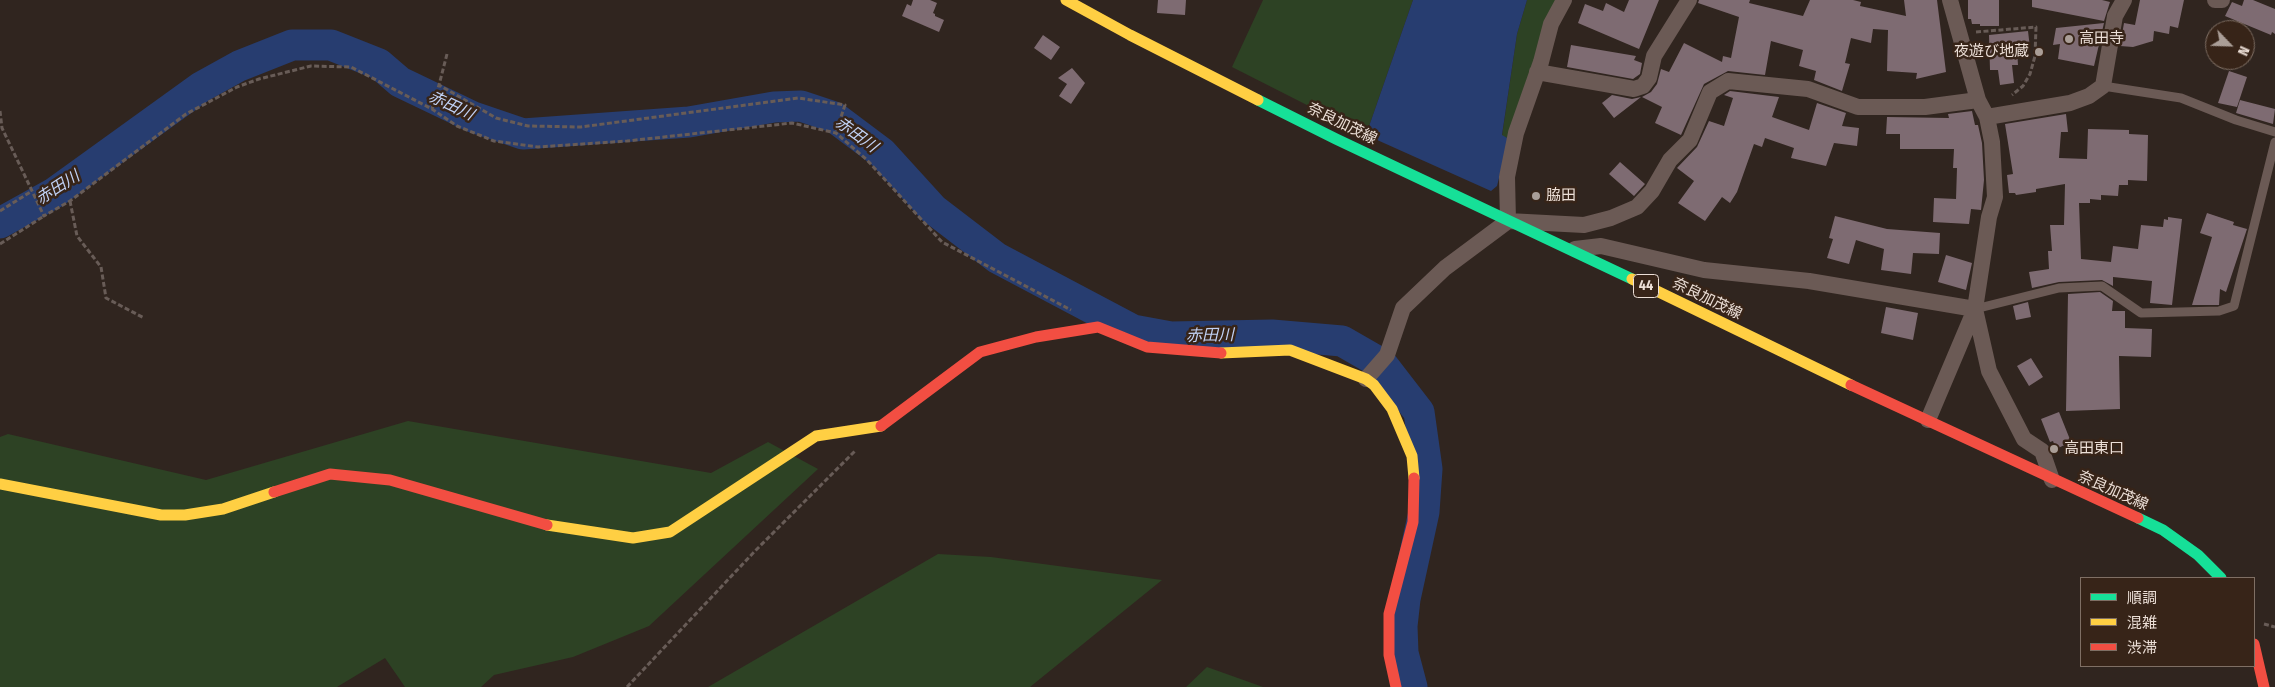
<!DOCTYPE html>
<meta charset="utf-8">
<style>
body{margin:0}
#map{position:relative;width:2275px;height:687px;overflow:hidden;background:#30251f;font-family:"Fira Sans Condensed","Noto Sans JP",sans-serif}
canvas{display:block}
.legend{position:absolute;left:2080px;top:577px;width:175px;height:90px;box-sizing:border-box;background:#372418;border:1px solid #7f6f64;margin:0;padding:6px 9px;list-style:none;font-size:15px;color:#ecdfd7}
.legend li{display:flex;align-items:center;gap:10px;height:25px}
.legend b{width:25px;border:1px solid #7f6f64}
.north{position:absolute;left:2205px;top:20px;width:50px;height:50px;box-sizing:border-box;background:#372418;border:1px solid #7f6f64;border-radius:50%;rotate:114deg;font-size:14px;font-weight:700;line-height:20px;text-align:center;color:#ecdfd7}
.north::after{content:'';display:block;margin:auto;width:18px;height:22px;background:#aa9e97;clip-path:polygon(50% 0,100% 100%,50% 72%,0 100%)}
</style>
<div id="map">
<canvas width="2275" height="687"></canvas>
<ul class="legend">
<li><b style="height:6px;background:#16e098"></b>順調</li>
<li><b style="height:6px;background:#ffcf43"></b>混雑</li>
<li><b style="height:6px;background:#f24e42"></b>渋滞</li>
</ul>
<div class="north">N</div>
</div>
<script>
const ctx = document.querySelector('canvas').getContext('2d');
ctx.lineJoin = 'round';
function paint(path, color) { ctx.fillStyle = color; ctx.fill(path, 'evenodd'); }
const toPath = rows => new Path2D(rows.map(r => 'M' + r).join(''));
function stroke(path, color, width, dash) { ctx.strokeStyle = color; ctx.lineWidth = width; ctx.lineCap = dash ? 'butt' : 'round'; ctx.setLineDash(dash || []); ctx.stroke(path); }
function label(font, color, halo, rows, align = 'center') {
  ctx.font = font + ' "Fira Sans Condensed","Noto Sans JP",sans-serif'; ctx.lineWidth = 5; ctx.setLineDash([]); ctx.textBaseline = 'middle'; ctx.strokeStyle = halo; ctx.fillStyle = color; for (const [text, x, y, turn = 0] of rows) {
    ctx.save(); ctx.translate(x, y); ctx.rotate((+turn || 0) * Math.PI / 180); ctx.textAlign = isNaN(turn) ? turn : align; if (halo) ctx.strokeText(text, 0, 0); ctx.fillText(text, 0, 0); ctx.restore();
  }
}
paint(toPath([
 [1263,0,1413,0,1366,135,1232,67],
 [1527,0,1558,0,1509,139,1502,136,1517,34],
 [408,421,711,473,768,442,818,469,649,626,573,657,494,675,481,687,405,687,385,658,337,687,0,687,0,437,8,434,206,480],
 [938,554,991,557,1162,580,1030,687,708,687],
 [1207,667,1263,687,1186,687]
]), '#2d4224');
paint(toPath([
 [1413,0,1527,0,1517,34,1502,135,1509,139,1497,186,1491,191,1366,135]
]), '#273d70');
stroke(toPath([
 [0,223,54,193,201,87,239,66,292,45,331,45,379,64,400,82,473,117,523,134,689,122,774,107,801,106,834,117,882,153,933,209,997,258,1133,330,1171,337,1272,335,1342,341,1382,364,1419,412,1427,469,1424,512,1405,599,1402,626,1403,653,1412,687]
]), '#273d70', 31);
paint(toPath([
 [913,0,930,0,937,3,933,13,935,14,935,16,944,20,939,32,902,16,907,4,911,6],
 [1158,0,1186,0,1185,15,1157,13],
 [1629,0,1659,0,1639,49,1578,23,1585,4,1603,11,1606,3,1624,12],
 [1699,0,1750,0,1749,3,1803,16,1810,0,1853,0,1861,2,1860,6,1906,16,1904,0,1937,0,1946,72,1916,79,1917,73,1887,71,1888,30,1873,29,1871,43,1851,38,1845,63,1850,64,1842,91,1814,80,1816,71,1799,66,1803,50,1771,41,1765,75,1728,71,1704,84,1681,135,1655,123,1662,107,1642,97,1651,92,1657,84,1661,69,1669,72,1684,43,1722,62,1723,56,1731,58,1739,17,1698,3],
 [1968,0,1999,0,1999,26,1980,26,1980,24,1972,24,1971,19,1968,19],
 [2032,0,2102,0,2110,2,2104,21,2032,7],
 [2140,0,2184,0,2178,28,2170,26,2169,34,2154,31,2153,41,2133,47,2120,46,2124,23,2135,25],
 [2244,0,2253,0,2275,9,2275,34,2272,32,2271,35,2225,16,2232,2,2242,6],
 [2104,23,2094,66,2058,59,2060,44,2053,45,2056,28],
 [2028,31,2030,48,2017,50,2018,65,2012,65,2014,83,2000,85,1998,70,1990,70,1989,35],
 [1043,35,1060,47,1051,60,1034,48],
 [1571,45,1636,56,1634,60,1642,63,1640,74,1633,79,1567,67],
 [1072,68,1085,83,1071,104,1059,96,1067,84,1058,78],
 [2229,71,2247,77,2237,107,2218,103],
 [1730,91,1779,97,1772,117,1809,130,1817,103,1846,113,1842,126,1859,128,1857,146,1834,143,1826,166,1791,158,1794,148,1765,138,1762,147,1754,144,1737,192,1730,203,1722,197,1705,221,1678,203,1694,181,1677,168,1697,147,1709,121,1724,126,1733,98,1724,95],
 [1612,95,1632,99,1641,97,1614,118,1602,103],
 [2240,100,2275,109,2273,124,2236,113],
 [1972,111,1975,125,1978,125,1982,143,1984,180,1981,210,1971,209,1969,224,1933,222,1934,198,1956,199,1957,168,1953,168,1954,149,1900,149,1900,134,1886,134,1887,117,1949,118,1948,114],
 [2066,114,2068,132,2061,132,2059,158,2087,159,2088,129,2129,130,2129,134,2148,135,2147,181,2128,180,2128,185,2119,185,2118,196,2101,195,2101,200,2090,199,2090,203,2079,203,2081,259,2111,262,2113,246,2138,249,2141,225,2163,227,2164,219,2168,220,2168,217,2182,219,2172,305,2150,303,2152,281,2113,277,2113,286,2102,280,2059,282,2032,288,2029,272,2049,269,2048,251,2052,251,2050,225,2064,225,2065,184,2036,189,2036,192,2016,195,2015,193,2009,193,2007,175,2013,174,2005,124],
 [1620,162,1645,184,1634,196,1609,174],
 [2207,213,2234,222,2233,225,2247,229,2226,292,2220,289,2219,305,2192,305,2212,237,2200,233],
 [1835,216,1887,229,1940,233,1939,254,1913,253,1911,274,1881,270,1884,249,1856,240,1849,264,1827,258,1833,239,1829,238],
 [1946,255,1972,263,1966,290,1938,282],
 [2100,292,2113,301,2112,311,2125,311,2125,328,2152,329,2151,357,2119,356,2120,409,2066,411,2068,294],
 [2028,302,2031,317,2016,320,2013,306],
 [1886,307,1918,313,1913,340,1881,333],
 [2031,358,2043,377,2029,386,2017,366],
 [2059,412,2071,442,2056,449,2053,441,2050,442,2041,419]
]), '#7e6b72');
stroke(toPath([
 [1976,32,2036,27,2035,56,2030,74,2023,86,2012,95],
 [447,54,439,85,496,118,528,126,581,127,798,98,845,105,836,132],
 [432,109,439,85],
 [0,111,2,128,44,216,70,201,186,114,237,87,259,79,311,66,351,67,432,109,457,126,494,141,538,147,627,141,792,123,836,133,867,160,942,242,1071,310],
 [70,201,77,236,101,267,106,298,144,318],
 [0,211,32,191],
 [0,244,44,216],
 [2264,624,2275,627],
 [627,687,755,551,856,450]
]), '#685c57', 3, [5, 2.5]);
stroke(toPath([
 [2103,86,2181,98,2236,120,2275,132],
 [1975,309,2059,288,2102,286,2141,313,2219,311,2234,306,2275,142]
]), '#6b5a55', 9);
stroke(toPath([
 [2215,0,2222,0],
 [1537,72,1634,89,1643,86,1649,78,1654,56,1689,0],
 [1987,117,2070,103,2089,96,2103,86,2115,16,2124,0],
 [1508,221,1507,177,1516,133,1541,62,1551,24,1564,0],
 [1575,249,1601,246,1704,270,1809,281,1975,309],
 [1975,309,1989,371,2024,439,2042,451,2052,480],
 [1366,379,1387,355,1403,308,1445,268,1508,221,1584,225,1611,218,1637,207,1652,191,1670,160,1690,140,1710,92,1728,81,1808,89,1858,107,1925,107,1978,100],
 [1928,420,1975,309,1989,217,1995,197,1992,142,1987,117,1978,100,1950,0]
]), '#6b5a55', 16);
stroke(toPath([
 [1258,100,1336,139,1632,279],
 [2138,518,2163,530,2198,555,2221,578]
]), '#16e098', 11);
stroke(toPath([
 [1066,0,1130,35,1258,100],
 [1632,279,1851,385],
 [1221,353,1290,350,1366,379,1374,385,1392,409,1412,456,1414,478],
 [0,484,161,515,185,515,223,509,274,492],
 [547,525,633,538,670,532,816,436,881,426]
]), '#ffcf43', 11);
stroke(toPath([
 [1851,385,2138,518],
 [881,426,980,352,1036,337,1098,327,1147,347,1221,353],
 [274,492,330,474,390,480,547,525],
 [2254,644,2264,687],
 [1396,687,1389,655,1389,614,1413,522,1414,478]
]), '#f24e42', 11);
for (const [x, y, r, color] of [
 [2069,39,5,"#aa9e97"],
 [2039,52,5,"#aa9e97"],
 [1536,196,5,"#aa9e97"],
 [2054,449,5,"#aa9e97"]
]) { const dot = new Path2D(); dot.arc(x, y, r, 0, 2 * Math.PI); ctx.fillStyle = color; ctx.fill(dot); stroke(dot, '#372418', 2); }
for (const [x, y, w] of [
 [1646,286,25]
]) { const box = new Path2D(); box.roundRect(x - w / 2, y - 11.5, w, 23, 4); ctx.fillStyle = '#372418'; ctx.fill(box); stroke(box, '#ecdfd7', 1); }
label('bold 14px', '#ecdfd7', null, [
 ["44",1646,286]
]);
label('15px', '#ecdfd7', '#372418', [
 ["高田寺",2079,39],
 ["夜遊び地蔵",2029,52,"right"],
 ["脇田",1546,196],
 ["高田東口",2064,449]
], 'left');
label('15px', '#ecdfd7', '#372418', [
 ["奈良加茂線",1342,124,26],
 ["奈良加茂線",1707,299,26],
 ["奈良加茂線",2113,491,24]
]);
label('italic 16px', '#c1d2f6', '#372418', [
 ["赤田川",451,106,25],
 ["赤田川",856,135,36],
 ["赤田川",58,188,-33],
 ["赤田川",1210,336,-1]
]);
</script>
